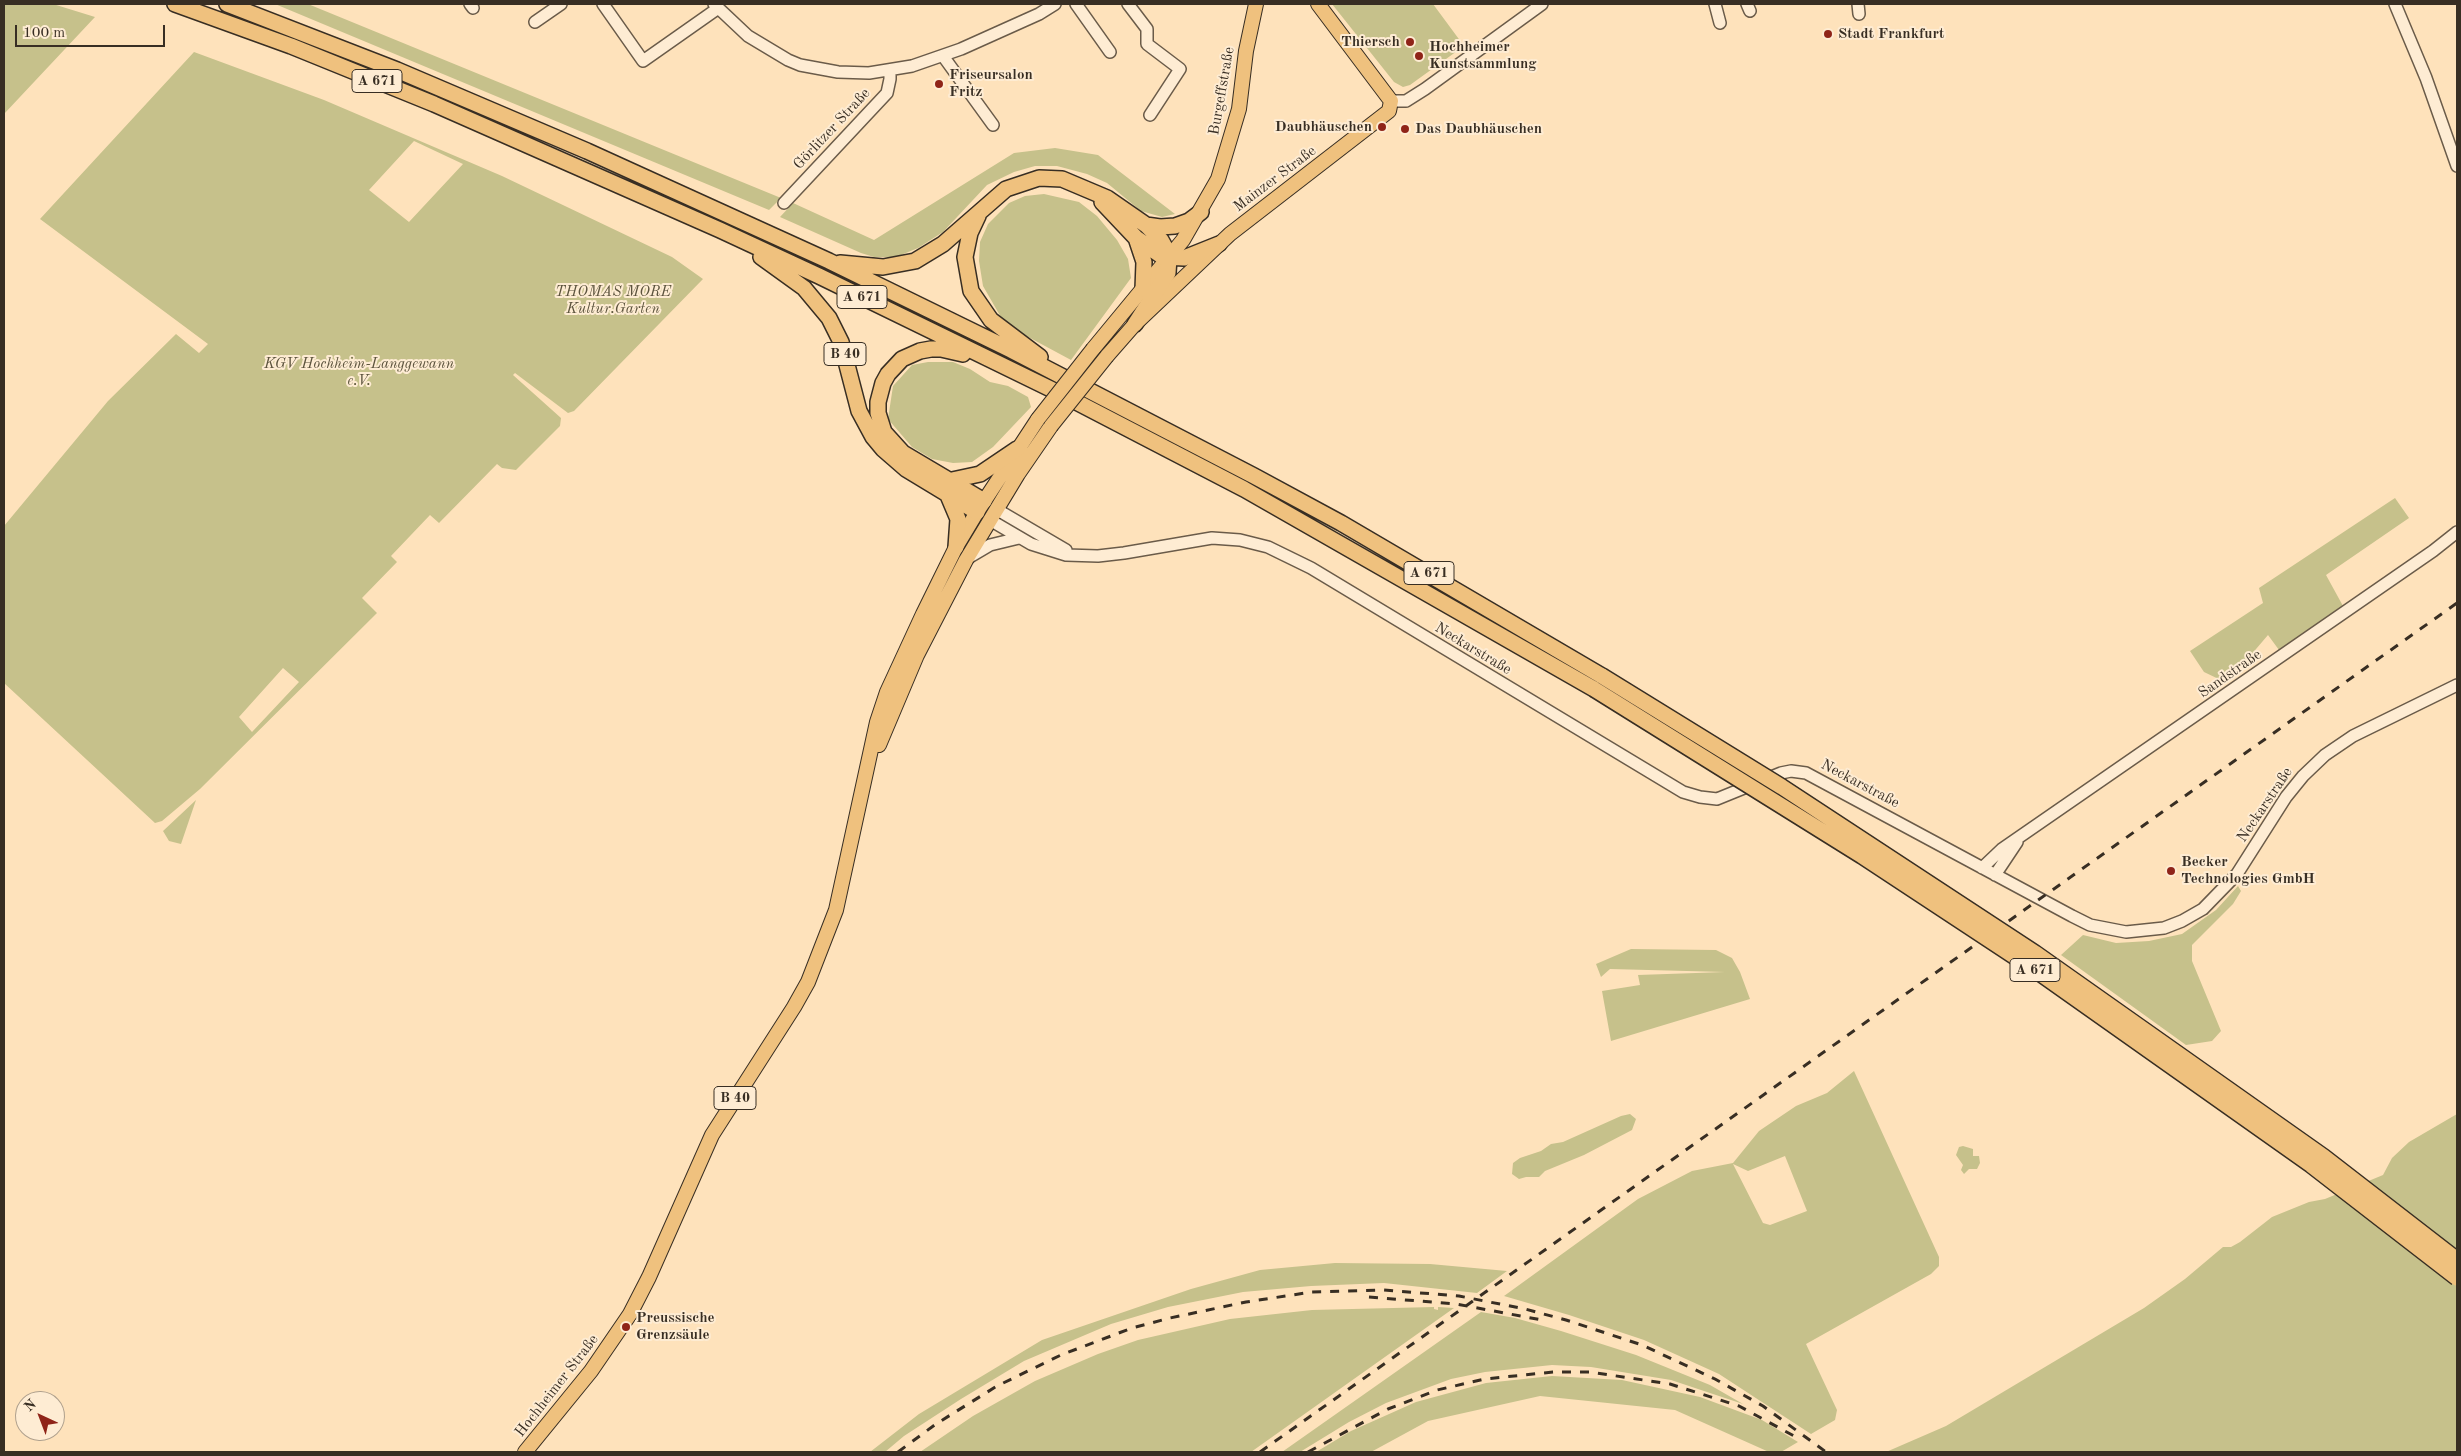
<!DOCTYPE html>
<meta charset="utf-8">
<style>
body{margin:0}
#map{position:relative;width:2461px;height:1456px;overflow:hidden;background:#fee2bb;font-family:"Old Standard TT",serif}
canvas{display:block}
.frame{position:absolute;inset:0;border:5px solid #382e23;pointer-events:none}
.north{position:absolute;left:15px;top:1391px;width:50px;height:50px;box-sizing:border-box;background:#feecd3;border:1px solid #afa08d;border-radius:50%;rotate:317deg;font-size:14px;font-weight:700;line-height:20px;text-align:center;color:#382e23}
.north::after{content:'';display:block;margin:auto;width:18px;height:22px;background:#8f2418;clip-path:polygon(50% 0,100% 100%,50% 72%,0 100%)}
.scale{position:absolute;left:15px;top:25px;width:150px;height:22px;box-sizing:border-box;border:2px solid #382e23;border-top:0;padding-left:6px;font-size:15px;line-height:18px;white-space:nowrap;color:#382e23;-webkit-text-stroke:4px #feecd3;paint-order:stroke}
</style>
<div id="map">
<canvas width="2461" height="1456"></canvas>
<div class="frame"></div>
<div class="north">N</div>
<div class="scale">100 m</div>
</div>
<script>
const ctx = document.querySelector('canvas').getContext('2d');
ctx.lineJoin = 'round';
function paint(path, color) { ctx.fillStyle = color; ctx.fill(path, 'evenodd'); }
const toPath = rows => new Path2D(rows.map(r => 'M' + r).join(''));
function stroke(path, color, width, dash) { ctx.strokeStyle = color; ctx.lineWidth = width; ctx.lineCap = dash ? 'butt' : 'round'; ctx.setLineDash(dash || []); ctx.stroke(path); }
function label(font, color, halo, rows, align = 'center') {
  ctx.font = font + ' "Old Standard TT",serif'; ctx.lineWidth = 4; ctx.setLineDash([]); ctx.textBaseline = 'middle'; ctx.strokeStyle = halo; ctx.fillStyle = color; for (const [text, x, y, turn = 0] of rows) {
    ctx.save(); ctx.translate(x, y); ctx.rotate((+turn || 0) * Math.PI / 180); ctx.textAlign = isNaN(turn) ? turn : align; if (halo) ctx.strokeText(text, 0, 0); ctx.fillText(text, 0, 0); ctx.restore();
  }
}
paint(toPath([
 [4,4,53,4,95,17,4,114],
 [275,4,308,4,781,198,769,210],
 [1332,4,1433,4,1464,46,1410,85,1403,87,1394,82],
 [194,52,324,100,502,176,672,257,703,279,574,411,568,413,515,373,513,375,561,418,560,426,516,470,502,468,497,464,439,523,430,515,391,556,397,562,362,598,377,613,200,789,162,821,155,823,4,683,4,526,108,401,176,334,199,353,208,344,40,219],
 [414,141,463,164,409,222,369,190],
 [283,668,299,682,252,732,239,717],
 [1055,148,1098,155,1175,214,1162,217,1141,211,1107,183,1087,174,1057,166,1035,166,1014,172,987,185,943,232,918,248,896,257,874,257,861,253,780,217,793,203,874,240,1014,153],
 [1044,194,1079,202,1097,216,1117,240,1128,259,1131,278,1071,360,1019,332,1002,319,983,286,979,261,980,242,988,224,1009,203,1025,196],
 [928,362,953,362,970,369,990,382,1008,386,1028,397,1031,407,993,447,972,462,953,463,932,459,912,447,888,419,893,386,912,365],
 [2395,498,2409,518,2326,575,2343,606,2279,650,2268,635,2227,683,2204,672,2190,651,2263,603,2259,588],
 [196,800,181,844,169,841,163,831],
 [2238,886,2241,891,2233,904,2192,945,2192,961,2221,1031,2212,1041,2186,1045,2061,955,2083,935,2116,943,2149,941,2182,934,2216,910],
 [1631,949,1716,950,1732,958,1740,972,1750,999,1611,1041,1602,991,1640,985,1638,975,1725,972,1610,969,1601,977,1596,964],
 [1854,1071,1939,1257,1939,1266,1931,1274,1806,1344,1837,1410,1835,1420,1811,1434,1719,1374,1644,1340,1569,1315,1504,1296,1638,1199,1692,1171,1733,1163,1759,1131,1796,1106,1827,1093],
 [1785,1156,1807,1211,1770,1225,1763,1223,1733,1164,1748,1171],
 [1630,1114,1636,1119,1632,1130,1584,1155,1545,1171,1539,1177,1526,1177,1519,1179,1512,1174,1513,1163,1520,1158,1541,1151,1551,1144,1563,1142,1621,1116],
 [2457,1114,2457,1452,1886,1452,1946,1426,2144,1308,2185,1279,2223,1247,2231,1247,2240,1242,2272,1217,2309,1202,2325,1199,2383,1175,2392,1158,2409,1142],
 [1963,1146,1973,1149,1973,1156,1979,1156,1980,1163,1977,1169,1969,1169,1964,1174,1961,1170,1963,1165,1956,1155,1959,1147],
 [1335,1263,1430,1264,1507,1271,1477,1293,1384,1283,1311,1286,1243,1292,1168,1307,1111,1324,1024,1361,961,1399,904,1436,885,1452,870,1452,919,1414,1042,1340,1191,1289,1260,1270],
 [1434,1307,1434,1309,1438,1310,1438,1307,1454,1308,1251,1452,920,1452,973,1416,1035,1381,1098,1354,1138,1340,1230,1319,1312,1310],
 [1481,1312,1515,1318,1561,1331,1636,1355,1710,1385,1743,1404,1671,1380,1591,1367,1552,1365,1485,1372,1451,1379,1386,1403,1349,1422,1300,1452,1282,1452],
 [1552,1376,1622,1380,1700,1397,1762,1420,1798,1442,1781,1452,1769,1452,1675,1410,1540,1396,1428,1421,1371,1452,1316,1452,1351,1431,1416,1402,1486,1383]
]), '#c6c18b');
const minor = toPath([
 [470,4,473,8],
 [603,4,643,61,717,9],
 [714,4,748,36,788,60,800,65,838,72,869,73,912,66,961,49,1039,14,1055,4],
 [1076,4,1110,52],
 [1128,4,1147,29,1147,44,1180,69,1150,115],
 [1715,4,1720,23],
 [1747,4,1750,11],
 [1858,4,1859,14],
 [2395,4,2426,78,2457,166],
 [535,22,561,4],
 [943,56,993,125],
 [1391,101,1406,101,1425,89,1542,4],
 [784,203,887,93,890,79,890,70],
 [996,509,1066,550],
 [990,520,1031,544,1066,555,1098,556,1124,553,1212,538,1240,540,1268,547,1311,568,1683,792,1700,797,1717,799,1781,773,1791,771,1806,773,2072,916,2090,925,2126,932,2164,928,2182,921,2203,909,2237,874,2286,797,2303,776,2325,755,2353,736,2457,685],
 [968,558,990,545,1019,538],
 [1982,868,2002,849,2433,551,2457,532],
 [1995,875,2017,842]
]);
const major = toPath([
 [1093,349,1183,240,1218,179,1239,109,1246,51,1256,4],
 [1107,356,1135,324,1230,234,1389,111,1391,101,1318,4],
 [879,745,917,655,966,560,1018,474,1051,426],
 [525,1452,591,1371,630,1314,649,1277,712,1135,794,1007,808,982,836,910,877,722,887,692,923,614,956,547,977,512,1038,419]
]);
const highway = toPath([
 [175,4,291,46,434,104,720,230,819,276,1063,395,1244,489,1594,689],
 [227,4,397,70,587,151,829,261,1011,350,1254,476,1341,523,1602,676],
 [1102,202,1136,238,1163,257,1184,258,1219,244],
 [978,216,970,233,965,257,971,291,991,320,1040,357],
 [1146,225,1160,227,1175,226,1189,221,1201,212],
 [1136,238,1144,262,1143,289],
 [761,257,804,288,829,318,841,342,859,411,873,437,883,449,906,469,977,512],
 [840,263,883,267,915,261,943,244,1006,189,1039,178,1062,179,1107,198,1146,225,1161,240,1166,249,1169,258,1168,273,1135,324],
 [963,354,941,349,931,349,920,351,902,359,888,374,883,383,878,402,878,413,884,432,903,453,984,501],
 [952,480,980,474,1017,449],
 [947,493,958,519,956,547]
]);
stroke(minor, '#6a5b49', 14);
stroke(major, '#382e23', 16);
stroke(highway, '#382e23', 18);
stroke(minor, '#feecd3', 11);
stroke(major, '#efc17e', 14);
stroke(highway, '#efc17e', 15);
stroke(toPath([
 [1369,1297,1456,1304,1542,1320],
 [898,1452,936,1424,997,1386,1061,1355,1132,1328,1170,1318,1246,1302,1312,1292,1384,1290,1459,1296,1525,1309,1566,1320,1642,1345,1715,1379,1763,1406,1826,1452],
 [1260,1452,2457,603],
 [1308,1452,1388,1409,1437,1390,1485,1379,1553,1372,1590,1372,1670,1384,1739,1406,1794,1436]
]), '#382e23', 3, [9, 9]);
const majorBridge = toPath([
 [1038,419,1093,349],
 [1051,426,1107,356]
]);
const highwayBridge = toPath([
 [1602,676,1782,787,2035,953,2324,1157,2457,1260],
 [1594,689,1862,856,2038,972,2311,1165,2457,1278]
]);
stroke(majorBridge, '#382e23', 16, []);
stroke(highwayBridge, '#382e23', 18, []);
stroke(majorBridge, '#efc17e', 14);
stroke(highwayBridge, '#efc17e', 15);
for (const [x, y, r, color] of [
 [1828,34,5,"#8f2418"],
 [1410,42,5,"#8f2418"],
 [1419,56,5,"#8f2418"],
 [939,84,5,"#8f2418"],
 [1382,127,5,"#8f2418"],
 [1405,129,5,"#8f2418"],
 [2171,871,5,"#8f2418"],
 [626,1327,5,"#8f2418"]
]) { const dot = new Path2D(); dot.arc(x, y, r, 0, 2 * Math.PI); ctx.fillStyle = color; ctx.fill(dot); stroke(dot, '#feecd3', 2); }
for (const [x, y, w] of [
 [377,81,50],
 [862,297,50],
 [845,354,42],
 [1429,573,50],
 [2035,970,50],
 [735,1098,42]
]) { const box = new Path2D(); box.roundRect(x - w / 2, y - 11.5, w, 23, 4); ctx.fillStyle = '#feecd3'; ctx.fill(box); stroke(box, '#382e23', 1); }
label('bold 14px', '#382e23', null, [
 ["A 671",377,81],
 ["A 671",862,297],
 ["B 40",845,354],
 ["A 671",1429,573],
 ["A 671",2035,970],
 ["B 40",735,1098]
]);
label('bold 15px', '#382e23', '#feecd3', [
 ["Stadt Frankfurt",1838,34],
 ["Thiersch",1400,42,"right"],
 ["Hochheimer",1429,47],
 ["Kunstsammlung",1429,64],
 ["Friseursalon",949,75],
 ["Fritz",949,92],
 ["Daubhäuschen",1372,127,"right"],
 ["Das Daubhäuschen",1415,129],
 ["Becker",2181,862],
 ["Technologies GmbH",2181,879],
 ["Preussische",636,1318],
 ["Grenzsäule",636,1335]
], 'left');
label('15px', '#382e23', '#feecd3', [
 ["Burgeffstraße",1222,91,-80],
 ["Görlitzer Straße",832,129,-47],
 ["Mainzer Straße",1275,179,-37],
 ["Neckarstraße",1473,649,31],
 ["Sandstraße",2230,674,-35],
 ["Neckarstraße",1860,784,28],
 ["Neckarstraße",2265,805,-56],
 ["Hochheimer Straße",557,1386,-52]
]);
label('italic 15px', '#5c533d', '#feecd3', [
 ["THOMAS MORE",613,292],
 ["Kultur.Garten",613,309],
 ["KGV Hochheim-Langgewann",359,364],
 ["e.V.",359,381]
]);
</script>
